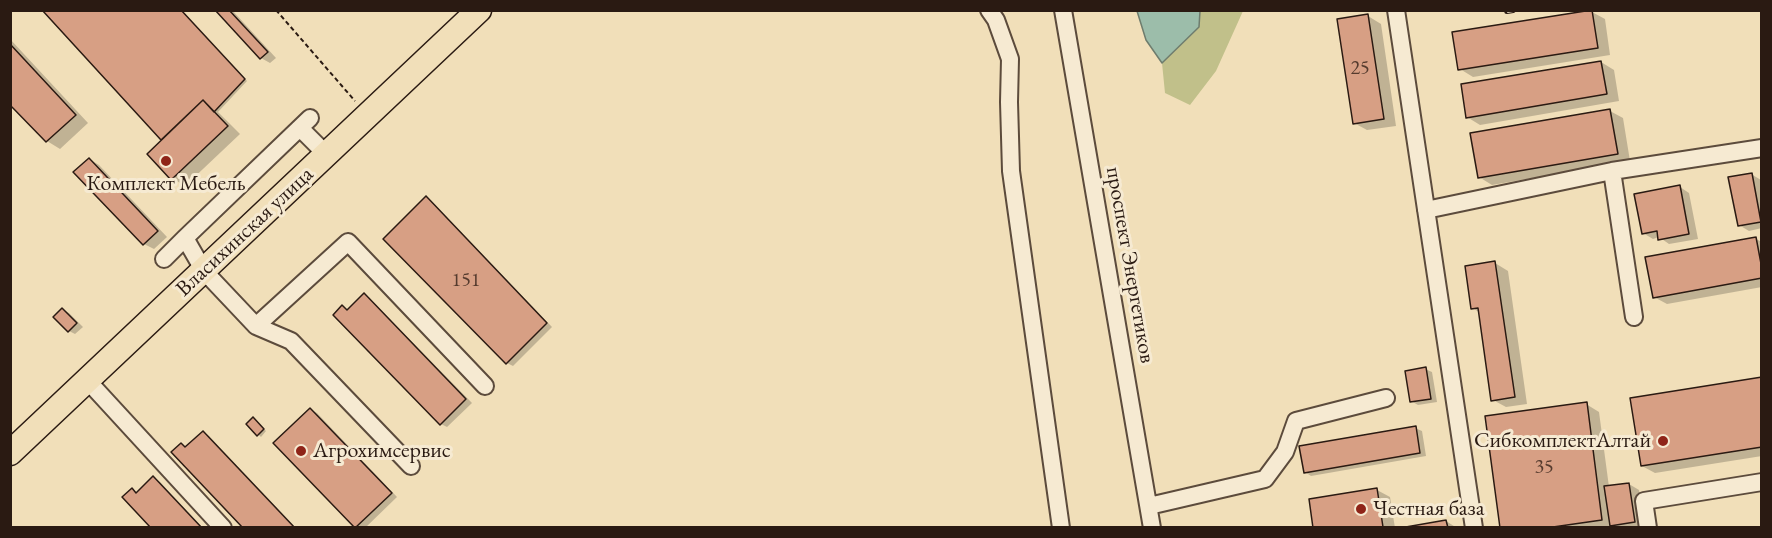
<!DOCTYPE html>
<meta charset="utf-8">
<style>
body{margin:0}
#map{position:relative;width:1772px;height:538px;overflow:hidden;background:#f1dfb9;font-family:"EB Garamond",serif}
canvas{display:block}
.frame{position:absolute;inset:0;border:12px solid #2a1a12;pointer-events:none}
</style>
<div id="map">
<canvas width="1772" height="538"></canvas>
<div class="frame"></div>
</div>
<script>
const ctx = document.querySelector('canvas').getContext('2d');
ctx.lineJoin = 'round';
function paint(path, color) { ctx.fillStyle = color; ctx.fill(path, 'evenodd'); }
const toPath = rows => new Path2D(rows.map(r => 'M' + r).join(''));
function stroke(path, color, width, dash) { ctx.strokeStyle = color; ctx.lineWidth = width; ctx.lineCap = dash ? 'butt' : 'round'; ctx.setLineDash(dash || []); ctx.stroke(path); }
function label(font, color, halo, rows, align = 'center') {
  ctx.font = font + ' "EB Garamond",serif'; ctx.lineWidth = 6; ctx.setLineDash([]); ctx.textBaseline = 'middle'; ctx.strokeStyle = halo; ctx.fillStyle = color; for (const [text, x, y, turn = 0] of rows) {
    ctx.save(); ctx.translate(x, y); ctx.rotate((+turn || 0) * Math.PI / 180); ctx.textAlign = isNaN(turn) ? turn : align; if (halo) ctx.strokeText(text, 0, 0); ctx.fillText(text, 0, 0); ctx.restore();
  }
}
paint(toPath([
 [1200,11,1243,11,1216,71,1190,105,1165,93,1162,63,1199,27]
]), '#c1c08a');
const water = toPath([
 [1137,11,1200,11,1199,27,1162,63,1146,40,1137,11]
]);
paint(water, '#9cbdaa');
stroke(water, '#6e7c6d', 1.5);
paint(toPath([
 [44,10,181,10,247,81,218,112,240,134,185,186,172,178,164,140],
 [217,10,232,10,276,58,270,63,261,58],
 [1592,12,1605,19,1610,55,1473,77,1460,69],
 [1368,16,1381,24,1396,126,1367,130,1354,123],
 [10,39,88,123,60,149,47,141,10,103],
 [1601,62,1614,70,1619,101,1480,125,1467,117],
 [1610,111,1623,118,1630,161,1492,185,1479,177],
 [89,159,99,165,167,237,154,249,144,244,75,173],
 [1751,174,1761,180,1762,228,1749,231,1739,225],
 [1680,187,1689,193,1698,239,1669,244,1659,237,1653,239,1643,233],
 [426,198,432,202,552,327,513,366,507,363],
 [1756,239,1762,242,1762,287,1667,304,1654,297],
 [1495,263,1508,271,1527,404,1506,407,1493,400,1480,313,1473,308],
 [364,295,370,299,472,403,447,427,441,424,342,307,348,310],
 [63,310,69,313,83,327,75,334,69,331],
 [1425,369,1432,372,1437,402,1418,405,1411,401],
 [1762,379,1762,456,1655,473,1642,466],
 [1586,404,1599,412,1609,487,1629,484,1639,490,1644,527,1501,528],
 [311,410,317,413,397,497,365,528,356,528,275,443],
 [256,421,266,431,261,437,248,424],
 [1415,428,1422,431,1426,456,1311,476,1305,472],
 [203,433,209,436,296,528,245,528,181,444,187,448],
 [154,478,160,482,203,528,153,528,132,490,138,493],
 [1377,490,1390,497,1395,528,1315,528],
 [1446,521,1457,528,1409,528]
]), '#0003');
const building = toPath([
 [42,10,181,10,245,79,214,112,203,100,161,140,42,10],
 [215,10,229,10,268,52,260,59,215,10],
 [1592,10,1598,48,1458,70,1452,32,1592,10],
 [1368,14,1384,119,1353,124,1337,19,1368,14],
 [10,44,76,115,46,142,10,105,10,44],
 [1601,61,1607,94,1466,118,1461,84,1601,61],
 [203,100,228,126,171,180,147,154,203,100],
 [1610,109,1618,154,1478,178,1470,133,1610,109],
 [89,158,158,231,143,245,73,172,89,158],
 [1752,173,1761,222,1738,226,1728,177,1752,173],
 [1680,185,1689,234,1658,240,1657,231,1642,234,1634,194,1680,185],
 [426,196,547,323,506,364,383,239,426,196],
 [1756,237,1762,269,1762,278,1653,298,1645,257,1756,237],
 [1495,261,1515,397,1491,401,1478,308,1471,309,1465,266,1495,261],
 [364,293,466,399,440,425,333,315,342,305,347,310,364,293],
 [62,308,77,323,68,332,53,317,62,308],
 [1426,367,1431,399,1410,402,1405,371,1426,367],
 [1762,377,1762,447,1641,466,1630,398,1762,377],
 [1587,402,1602,520,1546,528,1500,528,1485,416,1587,402],
 [310,408,392,493,355,528,273,443,310,408],
 [253,417,264,429,257,436,246,424,253,417],
 [1416,426,1420,453,1304,473,1299,446,1416,426],
 [203,431,295,528,243,528,171,452,181,443,185,447,203,431],
 [153,476,202,528,151,528,122,497,132,488,136,493,153,476],
 [1629,483,1635,522,1610,526,1604,486,1629,483],
 [1377,488,1383,527,1313,528,1309,499,1377,488],
 [1446,520,1448,528,1400,528,1446,520]
]);
paint(building, '#d79f84');
stroke(building, '#2a1a12', 1.5);
const minor = toPath([
 [989,10,996,20,1010,59,1009,102,1011,171,1061,528],
 [1063,10,1152,528],
 [1396,10,1474,528],
 [300,128,327,155],
 [1612,171,1634,317],
 [1426,210,1612,171,1762,148],
 [185,238,204,271,256,326,291,341,411,466],
 [164,259,185,238,310,118],
 [256,326,348,242,485,386],
 [87,380,223,528],
 [1149,506,1265,479,1285,452,1296,421,1386,398],
 [1648,528,1644,501,1762,482]
]);
const highway = toPath([
 [10,453,479,10]
]);
stroke(minor, '#5c4b3c', 20);
stroke(highway, '#2a1a12', 27);
stroke(toPath([
 [276,10,355,101]
]), '#2a1a12', 2, [4.5, 3]);
stroke(minor, '#f6ead2', 16);
stroke(highway, '#f1dfb9', 24);
const rail = toPath([
 [1507,11,1513,10]
]);
stroke(rail, '#2a1a12', 6);
stroke(rail, '#f6ead2', 4, [11]);
for (const [x, y, r, color] of [
 [166,161,6,"#8f2418"],
 [1663,441,6,"#8f2418"],
 [301,451,6,"#8f2418"],
 [1361,509,6,"#8f2418"]
]) { const dot = new Path2D(); dot.arc(x, y, r, 0, 2 * Math.PI); ctx.fillStyle = color; ctx.fill(dot); stroke(dot, '#f6ead2', 2); }
label('20px', '#553b2e', null, [
 ["25",1360,69],
 ["151",466,281],
 ["35",1544,468]
]);
label('22px', '#2a1a12', '#f6ead2', [
 ["Комплект Мебель",166,184,"center"],
 ["СибкомплектАлтай",1651,441,"right"],
 ["Агрохимсервис",313,451],
 ["Честная база",1373,509]
], 'left');
label('22px', '#2a1a12', '#f6ead2', [
 ["Власихинская улица",245,232,-43],
 ["проспект Энергетиков",1130,265,80]
]);
</script>
